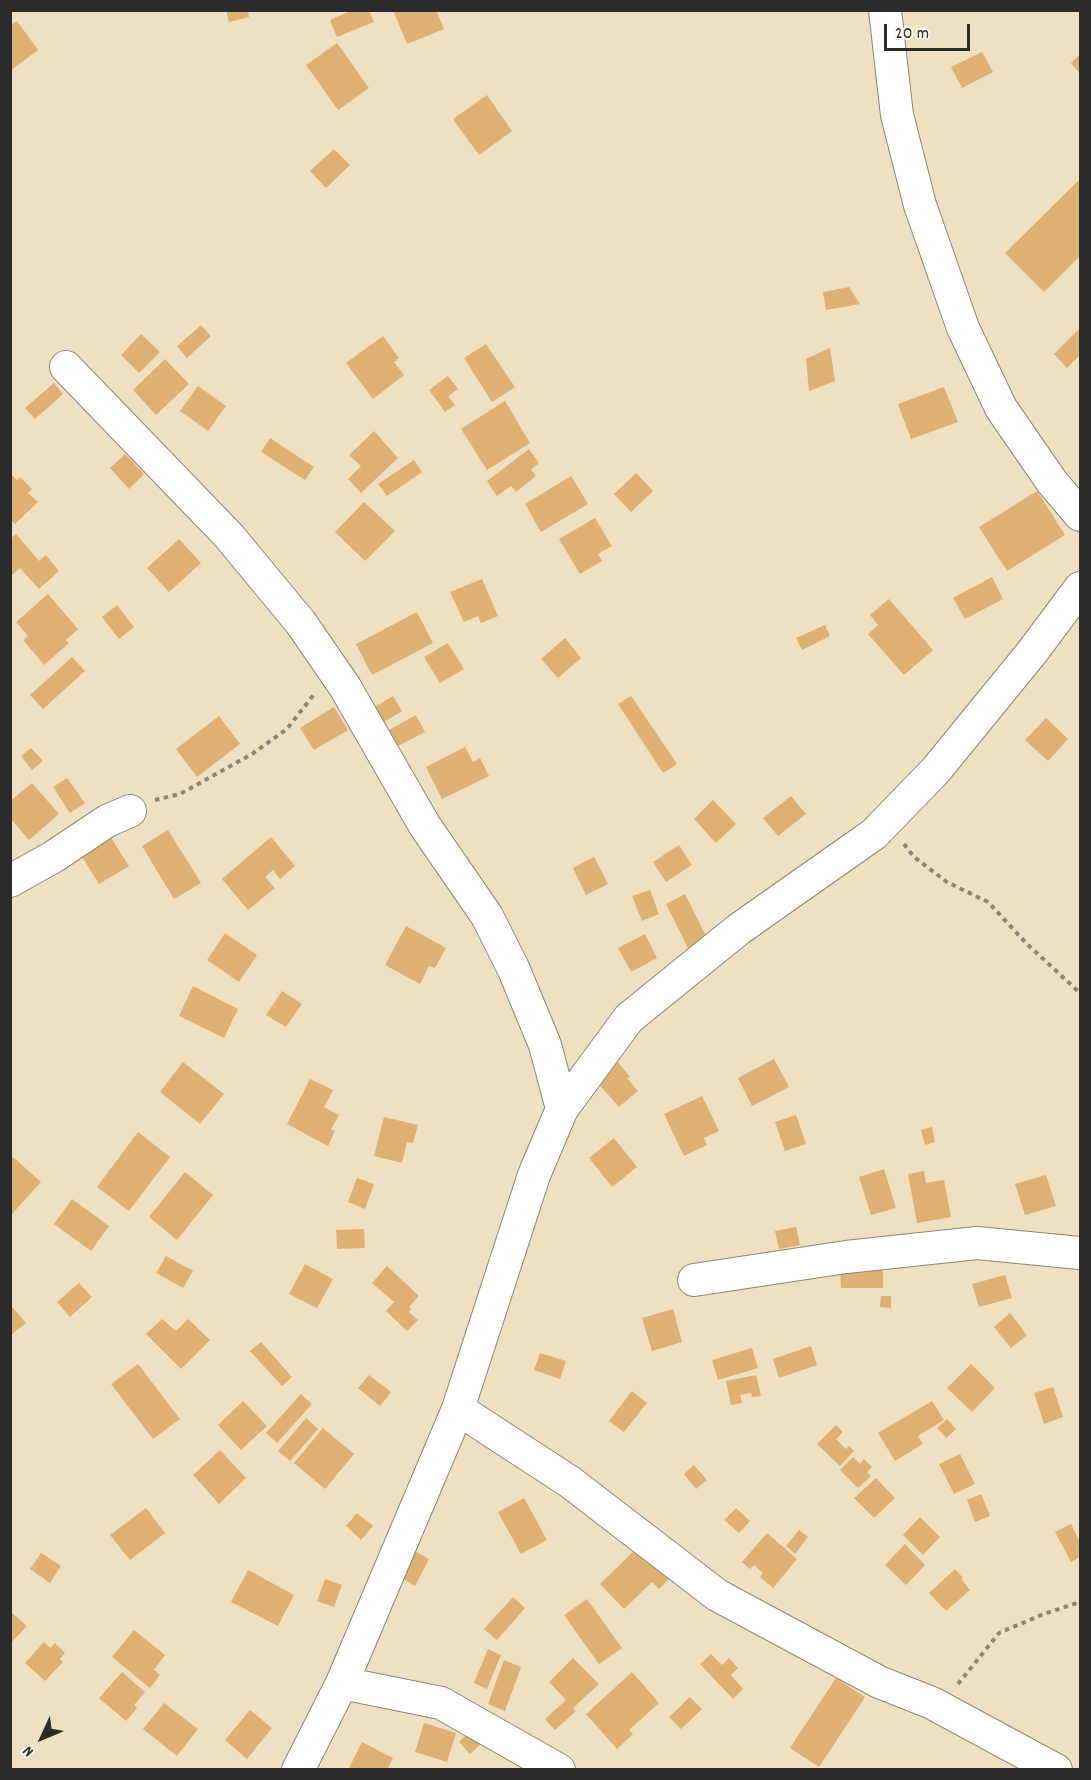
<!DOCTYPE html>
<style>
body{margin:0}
#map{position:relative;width:1091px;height:1780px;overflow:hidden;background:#efe0c1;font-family:Dekko,sans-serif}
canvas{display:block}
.frame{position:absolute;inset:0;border:12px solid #2b2b2b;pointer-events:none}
.north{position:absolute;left:12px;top:1708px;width:60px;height:60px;-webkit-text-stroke:4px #fbf7ec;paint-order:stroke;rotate:226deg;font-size:16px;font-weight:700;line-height:24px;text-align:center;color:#2b2b2b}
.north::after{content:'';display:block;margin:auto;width:21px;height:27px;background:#2b2b2b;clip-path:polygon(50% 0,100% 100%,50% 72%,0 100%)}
.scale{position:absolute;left:884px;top:24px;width:86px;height:27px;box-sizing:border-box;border:3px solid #2b2b2b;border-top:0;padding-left:8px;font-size:18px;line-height:21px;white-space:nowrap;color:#2b2b2b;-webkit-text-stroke:4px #fbf7ec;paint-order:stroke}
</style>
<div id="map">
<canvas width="1091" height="1780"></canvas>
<div class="frame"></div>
<div class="north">N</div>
<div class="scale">20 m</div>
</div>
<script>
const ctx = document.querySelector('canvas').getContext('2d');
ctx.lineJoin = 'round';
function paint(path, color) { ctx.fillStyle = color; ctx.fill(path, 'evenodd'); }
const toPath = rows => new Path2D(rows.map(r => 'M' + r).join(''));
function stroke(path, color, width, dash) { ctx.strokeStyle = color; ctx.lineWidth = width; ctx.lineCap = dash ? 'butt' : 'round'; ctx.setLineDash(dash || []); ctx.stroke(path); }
paint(toPath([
 [226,10,248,10,249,17,229,22],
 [352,10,369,10,374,22,337,37,330,20],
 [393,10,436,10,444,29,407,44],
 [17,21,38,50,10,71,10,25],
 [337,43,369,88,338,110,306,65],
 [982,52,993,72,962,88,951,67],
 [1080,54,1080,74,1071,63],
 [487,95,512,131,479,155,453,119],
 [334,149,350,165,326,188,310,171],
 [1080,179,1080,256,1044,292,1005,253],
 [849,287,860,304,826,310,823,292],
 [201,325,211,336,187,358,177,346],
 [1080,328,1080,355,1067,368,1054,354],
 [141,334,160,352,139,373,121,355],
 [383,336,399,358,394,362,404,375,373,399,346,363],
 [486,344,515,387,492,402,464,358],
 [830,348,835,381,809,391,806,359],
 [165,359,189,384,156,415,133,390],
 [448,376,458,389,448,396,455,405,445,412,429,390],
 [54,383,63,394,35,419,25,408],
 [198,386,226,406,208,431,180,411],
 [944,387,958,422,911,439,898,404],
 [505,401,530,443,487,470,461,429],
 [374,431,398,458,361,493,348,479,361,466,349,455],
 [270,438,314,467,305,480,261,452],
 [529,449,539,463,531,470,536,476,516,492,511,486,497,496,487,481],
 [125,454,144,474,129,489,110,468],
 [414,460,422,472,387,496,378,484],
 [636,473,653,491,631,512,614,494],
 [12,475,17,480,20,477,32,489,28,493,38,502,15,524,10,520,10,477],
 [571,476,588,504,541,532,525,504],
 [1037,491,1065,535,1007,571,979,527],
 [364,502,395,531,365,561,335,532],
 [595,518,612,546,598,554,602,561,580,574,559,539],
 [16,534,39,561,46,555,59,571,39,589,20,568,10,577,10,539],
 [179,539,201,563,169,592,147,568],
 [992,577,1003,599,965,619,953,598],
 [482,579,498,616,481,623,478,616,464,622,450,592],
 [48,594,78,629,66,640,69,643,44,665,23,640,28,636,16,622],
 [889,599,933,650,904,675,868,634,878,625,870,615],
 [117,605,134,627,119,639,102,617],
 [417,612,433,643,372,675,356,644],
 [825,625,830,636,802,650,796,638],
 [565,638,581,658,558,678,541,659],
 [448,643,464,669,440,683,424,657],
 [72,657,85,671,43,709,30,695],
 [393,696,402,711,379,725,370,710],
 [631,696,677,764,663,773,618,704],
 [334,707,348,730,314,750,300,728],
 [416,715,425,732,398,746,389,730],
 [219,716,240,744,197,777,176,749],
 [1046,718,1068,739,1048,761,1025,740],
 [465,747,473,762,480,758,489,776,442,799,426,767],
 [31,748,43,761,32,770,21,756],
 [67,778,85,803,70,813,53,787],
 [32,783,59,814,29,840,10,818,10,801],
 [791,796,806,814,778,836,763,818],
 [713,800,736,824,716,843,694,819],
 [168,830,201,883,174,899,142,846],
 [108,833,129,866,99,884,79,852],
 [271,837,295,866,280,879,273,870,265,877,275,888,248,910,222,879],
 [679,845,692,865,666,882,653,862],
 [594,857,608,884,586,895,573,868],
 [650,890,659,914,642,921,632,896],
 [685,894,707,938,688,948,666,904],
 [406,926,446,948,435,968,429,966,420,984,385,965],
 [225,933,257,955,239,982,207,960],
 [645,934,657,958,631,972,618,948],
 [193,986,238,1009,224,1038,179,1016],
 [282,991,302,1004,286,1027,266,1015],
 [774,1059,789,1087,752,1106,738,1078],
 [183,1062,224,1094,200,1124,160,1092],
 [618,1062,630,1077,627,1078,638,1091,619,1107,596,1081],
 [310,1079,333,1090,324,1107,339,1115,331,1129,335,1131,328,1146,287,1124],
 [702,1096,719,1131,704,1138,707,1145,684,1156,664,1114],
 [796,1115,806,1144,785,1151,775,1122],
 [384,1117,418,1125,413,1143,407,1142,402,1163,374,1156],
 [932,1127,935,1142,925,1145,921,1130],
 [138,1132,170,1157,129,1211,97,1187],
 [614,1138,637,1167,612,1187,589,1158],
 [13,1157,41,1182,10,1216,10,1159],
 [884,1169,896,1208,871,1215,859,1177],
 [924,1171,926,1183,944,1180,951,1217,917,1223,908,1174],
 [185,1172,213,1195,177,1240,149,1217],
 [1046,1175,1056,1206,1025,1215,1015,1184],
 [357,1178,374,1184,365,1209,348,1202],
 [72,1199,109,1226,91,1251,54,1224],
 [796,1227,800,1245,779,1249,775,1231],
 [364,1229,365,1248,337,1249,336,1230],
 [166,1256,193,1271,183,1288,156,1273],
 [305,1264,333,1279,317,1308,289,1294],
 [387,1266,419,1296,409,1307,411,1309,409,1312,418,1320,407,1331,386,1311,394,1302,372,1283],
 [840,1268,883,1268,883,1288,841,1288],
 [1005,1275,1012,1298,979,1307,972,1284],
 [79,1283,92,1297,70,1317,57,1302],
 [881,1296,891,1296,891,1308,880,1307],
 [10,1304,26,1323,10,1336],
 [673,1309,682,1342,652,1351,642,1318],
 [1010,1313,1027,1335,1011,1348,994,1327],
 [162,1319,176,1331,188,1319,210,1340,181,1369,146,1334],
 [261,1342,292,1377,282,1386,250,1351],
 [811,1346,817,1365,779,1378,773,1359],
 [752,1348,758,1368,718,1380,712,1360],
 [540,1353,566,1361,560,1379,534,1370],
 [138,1364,180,1419,153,1439,111,1384],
 [971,1364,995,1388,972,1412,947,1388],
 [369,1375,391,1392,380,1406,358,1388],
 [756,1375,761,1396,752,1397,751,1393,740,1395,742,1403,731,1405,726,1381],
 [1053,1387,1063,1417,1044,1424,1034,1393],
 [632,1391,647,1403,624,1432,609,1421],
 [301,1394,312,1404,277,1443,266,1433],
 [243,1401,267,1426,241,1450,218,1425],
 [932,1401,944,1420,918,1436,923,1444,895,1461,878,1433],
 [306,1418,318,1429,290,1461,278,1451],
 [947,1419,956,1429,946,1438,937,1428],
 [836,1425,843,1432,836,1439,846,1449,849,1446,854,1451,840,1466,817,1444],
 [323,1428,354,1454,325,1489,294,1463],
 [220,1450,246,1478,219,1504,193,1475],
 [960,1454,975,1484,954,1494,939,1464],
 [853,1457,860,1464,864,1459,872,1467,867,1472,871,1476,858,1488,840,1470],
 [694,1465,707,1480,696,1489,684,1474],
 [876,1478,895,1498,874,1518,854,1498],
 [981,1494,990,1516,975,1522,967,1500],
 [524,1498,547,1540,521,1554,498,1512],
 [146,1508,165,1533,130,1560,110,1535],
 [736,1508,750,1521,739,1533,724,1520],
 [357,1513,373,1526,361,1540,346,1526],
 [920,1517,940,1537,923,1555,903,1535],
 [1071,1524,1080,1542,1080,1557,1071,1562,1055,1532],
 [799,1530,808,1537,795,1554,786,1546],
 [767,1533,797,1559,773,1588,760,1577,763,1573,754,1565,750,1569,742,1562],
 [905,1544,925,1565,906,1585,885,1565],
 [639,1546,670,1578,659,1589,652,1582,624,1609,600,1584],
 [413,1550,429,1559,415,1586,399,1577],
 [41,1553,61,1566,50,1583,30,1569],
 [955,1569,963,1578,961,1579,970,1590,946,1611,929,1593],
 [248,1570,294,1595,278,1626,231,1602],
 [325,1579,342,1585,334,1607,317,1601],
 [513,1597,525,1608,497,1640,484,1629],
 [587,1599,622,1648,599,1664,564,1615],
 [10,1611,27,1626,10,1644],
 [134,1630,165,1655,154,1670,160,1675,150,1688,112,1657],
 [44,1642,50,1648,55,1643,65,1653,60,1659,63,1662,45,1681,25,1663],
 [488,1649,501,1655,487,1689,474,1683],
 [711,1654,722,1665,729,1658,738,1668,731,1675,743,1689,733,1699,700,1664],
 [573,1658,599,1684,573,1708,576,1711,555,1730,545,1719,566,1700,549,1682],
 [504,1660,521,1667,505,1711,488,1704],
 [122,1672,145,1692,134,1705,137,1708,126,1721,99,1698],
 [632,1672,659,1703,629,1730,633,1734,617,1749,586,1714],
 [836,1678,865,1697,819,1767,790,1748],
 [690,1697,702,1709,681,1729,669,1717],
 [164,1703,198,1729,177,1756,143,1729],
 [250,1710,272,1728,247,1759,225,1740],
 [424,1723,456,1733,447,1762,415,1752],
 [476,1726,487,1738,470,1754,459,1742],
 [362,1742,393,1758,387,1770,352,1770,349,1768]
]), '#deb073');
const street = toPath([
 [885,10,897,115,920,205,963,328,1001,408,1052,482,1080,515],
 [66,367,229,536,301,623,345,687,425,826,487,916,514,970,545,1045,562,1109],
 [10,881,53,857,107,821,130,811],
 [694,1280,846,1257,977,1243,1080,1253],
 [458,1409,570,1482,717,1595,879,1682,932,1703,1056,1770],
 [342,1683,441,1703,559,1770],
 [298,1770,342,1683,458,1409,534,1175,562,1109,629,1018,739,929,874,834,936,770,1033,651,1080,588]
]);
stroke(street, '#8d8676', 34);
stroke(toPath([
 [155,800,180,794,252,754,287,729,315,693],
 [904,844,914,857,947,882,988,902,1027,944,1080,993],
 [958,1684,999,1633,1044,1614,1080,1602]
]), '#8d8676', 4, [4.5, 4.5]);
stroke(street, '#fff', 32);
</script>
